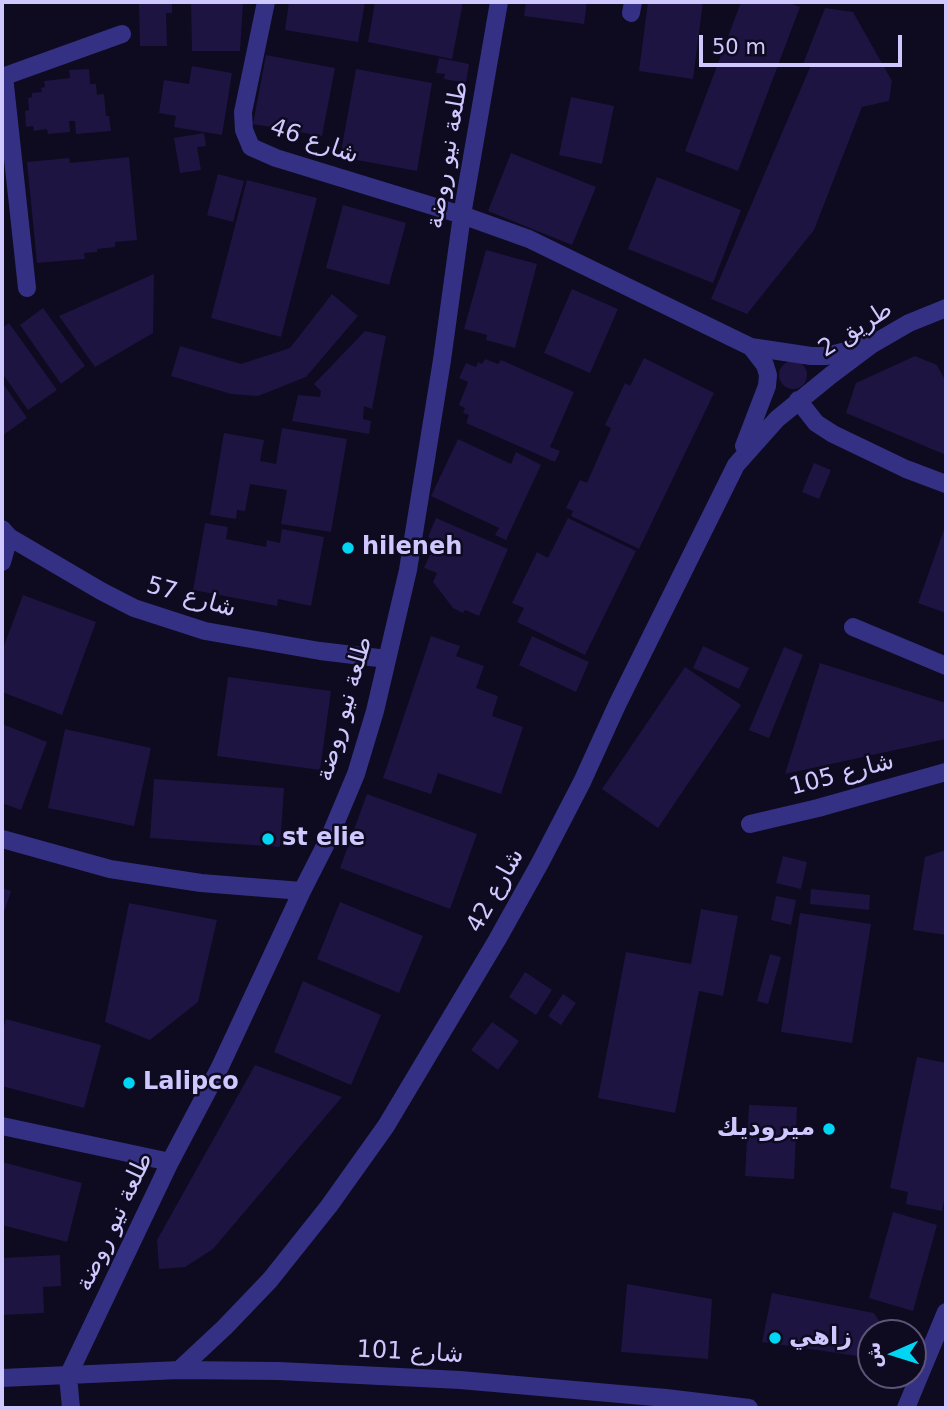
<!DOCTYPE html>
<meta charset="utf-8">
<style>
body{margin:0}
#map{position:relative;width:948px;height:1410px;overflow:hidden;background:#0e0a1f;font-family:"DejaVu Sans","Noto Naskh Arabic",sans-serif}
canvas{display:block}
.frame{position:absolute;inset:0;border:4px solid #cfc8ff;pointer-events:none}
.north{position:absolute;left:857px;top:1319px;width:70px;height:70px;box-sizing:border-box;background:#0e0a1f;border:2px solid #5b5679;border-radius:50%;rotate:267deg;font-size:19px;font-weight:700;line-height:28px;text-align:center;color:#cfc8ff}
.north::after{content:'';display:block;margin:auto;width:24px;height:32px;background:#00d6f3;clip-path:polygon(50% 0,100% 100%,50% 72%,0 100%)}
.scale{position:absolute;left:699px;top:35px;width:203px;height:32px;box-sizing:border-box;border:4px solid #cfc8ff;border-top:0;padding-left:9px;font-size:21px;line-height:24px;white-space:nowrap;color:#cfc8ff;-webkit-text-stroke:5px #0e0a1f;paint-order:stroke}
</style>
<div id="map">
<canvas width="948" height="1410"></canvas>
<div class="frame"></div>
<div class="north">ش</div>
<div class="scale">50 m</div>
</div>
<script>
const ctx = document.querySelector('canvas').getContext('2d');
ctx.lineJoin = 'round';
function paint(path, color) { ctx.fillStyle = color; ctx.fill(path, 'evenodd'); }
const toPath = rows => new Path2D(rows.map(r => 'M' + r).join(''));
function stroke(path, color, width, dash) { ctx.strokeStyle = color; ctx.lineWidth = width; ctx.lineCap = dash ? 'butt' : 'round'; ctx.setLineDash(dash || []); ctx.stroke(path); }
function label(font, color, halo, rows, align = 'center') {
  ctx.font = font + ' "DejaVu Sans","Noto Naskh Arabic",sans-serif'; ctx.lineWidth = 5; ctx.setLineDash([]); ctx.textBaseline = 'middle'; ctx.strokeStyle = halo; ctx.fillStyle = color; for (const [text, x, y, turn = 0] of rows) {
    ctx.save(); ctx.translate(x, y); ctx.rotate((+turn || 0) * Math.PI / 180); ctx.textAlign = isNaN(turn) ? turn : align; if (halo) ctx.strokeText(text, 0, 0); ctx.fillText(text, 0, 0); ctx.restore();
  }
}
paint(toPath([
 [139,2,172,2,172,13,166,13,167,46,140,46],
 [191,2,243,2,240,51,192,51],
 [289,2,365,2,358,42,285,30],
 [375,2,463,2,452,59,368,42],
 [526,2,587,2,584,24,524,16],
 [648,2,703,2,693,79,639,71],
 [741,2,787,2,800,7,738,171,685,151],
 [825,8,853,12,892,81,889,101,862,107,814,230,747,314,711,299,811,65,803,64],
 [266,55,335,68,322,136,253,124],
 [439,58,469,64,466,83,444,79,445,74,436,73],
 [192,66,232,73,222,135,174,127,176,116,159,113,164,80,189,84],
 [89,69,90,84,96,84,97,95,104,94,106,116,109,116,111,131,76,134,75,121,69,121,70,132,48,134,47,129,34,131,33,126,26,127,25,111,29,110,28,98,32,97,32,93,42,92,41,88,45,87,44,81,70,78,69,70],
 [356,69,432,83,417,171,340,157],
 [571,97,614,106,602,164,559,155],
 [204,133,206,146,197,147,201,170,180,173,174,138],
 [511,153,596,187,572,245,488,211],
 [129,157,137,240,115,242,115,247,97,249,97,252,84,253,85,259,37,263,27,162,69,158,70,163],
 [218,174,244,181,233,222,207,215],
 [657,177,741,210,713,283,628,249],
 [247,180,317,198,281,337,211,318],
 [343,205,406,223,389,285,326,268],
 [486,250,537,264,515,348,486,340,487,335,464,329],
 [154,274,153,333,95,367,59,316],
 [572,289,618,309,590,373,544,353],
 [332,294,358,316,306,377,258,396,231,394,171,376,180,346,241,364,290,348],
 [43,308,85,366,61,384,20,325],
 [9,323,57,390,28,410,2,373,2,328],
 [365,331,386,336,372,409,364,406,363,419,371,421,369,434,292,421,298,395,320,397,321,391,314,384],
 [915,356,937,365,946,382,946,455,846,413,856,383],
 [644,358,714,393,639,549,571,516,573,511,566,508,580,480,587,483,611,428,605,425,625,383,630,386],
 [485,359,498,364,501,360,574,392,550,447,560,451,555,462,466,423,469,415,463,413,465,408,459,405,468,382,459,378,466,363,476,367,478,362,482,364],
 '779 375a14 14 0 1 1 28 0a14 14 0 1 1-28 0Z',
 [2,382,27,418,2,436],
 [282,428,347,439,331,532,281,524,287,490,250,484,245,511,237,510,236,519,210,515,224,433,264,440,260,461,276,464],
 [458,439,511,464,516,452,541,465,506,540,495,535,499,528,431,496],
 [814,463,831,470,819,499,802,492],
 [436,518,508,549,479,616,465,610,463,613,453,608,433,582,437,573,424,568,436,541,428,537],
 [568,518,636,551,585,655,517,622,524,608,512,603,537,552,548,558],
 [205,523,228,527,226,539,266,547,267,540,280,543,282,529,324,537,311,606,278,599,277,606,193,590],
 [946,524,946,613,918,603],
 [23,595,96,622,62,715,2,692,2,651],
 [431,636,460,646,456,656,484,666,476,688,498,696,492,716,523,727,501,794,438,773,431,794,383,778],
 [532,636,589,662,576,692,519,665],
 [703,646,749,668,739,689,693,668],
 [784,647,803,655,769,738,749,730],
 [820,663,946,703,946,739,785,774],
 [685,667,741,705,658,828,602,789],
 [228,677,331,691,320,770,217,756],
 [2,724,47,742,21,810,2,803],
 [65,729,151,748,134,826,48,808],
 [154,779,284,788,280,847,150,838],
 [367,794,477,834,450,909,340,868],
 [946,850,946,935,913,930,925,857],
 [783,856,807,862,801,889,776,883],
 [2,888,11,891,2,918],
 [811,889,870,895,869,910,810,904],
 [776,896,796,900,791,925,771,920],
 [340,902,423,936,399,993,317,959],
 [129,903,217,920,198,1002,150,1040,105,1022],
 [701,909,738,916,723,996,699,991,675,1113,598,1098,626,952,691,964],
 [800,913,871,924,852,1043,781,1032],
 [770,954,781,957,768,1004,757,1001],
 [525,972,552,990,536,1015,509,997],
 [303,981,381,1015,351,1085,274,1052],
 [563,994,576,1003,561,1025,548,1016],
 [6,1019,101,1045,84,1108,2,1086,2,1034],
 [492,1022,519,1041,498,1070,471,1050],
 [917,1057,946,1063,946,1189,942,1211,906,1204,908,1192,890,1188],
 [255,1065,342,1097,213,1249,185,1267,159,1269,157,1240],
 [749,1105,797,1107,794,1179,745,1176],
 [2,1162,82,1183,67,1242,2,1225],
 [893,1212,937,1225,913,1311,869,1298],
 [60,1255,61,1286,43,1287,44,1313,2,1315,2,1258],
 [627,1284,712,1299,708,1359,621,1352],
 [772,1293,874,1313,887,1333,871,1333,871,1358,762,1342]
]), '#1e1441');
stroke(toPath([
 [266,2,243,112,244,130,251,147,276,158,462,215,529,239,751,347,811,356,826,356,862,347],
 [631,13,633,2],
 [4,76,27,288],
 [2,77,122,34],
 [798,400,816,423,833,434,906,469,946,484],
 [744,446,767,386,768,375,765,365,751,347],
 [2,529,9,537,101,591,134,608,205,631,320,651,387,659],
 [2,562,9,537],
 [853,627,946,666],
 [750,824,818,808,946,772],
 [2,839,110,869,201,883,302,891],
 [2,1126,170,1162],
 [179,1370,225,1327,270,1280,329,1206,386,1126,497,940,540,863,582,782,617,705,736,465,777,419,831,375,871,345,909,323,946,308],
 [68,1376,170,1162,219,1069,302,891,330,836,356,774,375,711,408,570,442,360,462,215,499,2],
 [68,1376,71,1408],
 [2,1378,179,1370,279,1371,460,1380,666,1398,749,1408],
 [906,1408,946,1312]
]), '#343083', 18);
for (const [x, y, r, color] of [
 [348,548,7,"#00d6f3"],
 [268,839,7,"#00d6f3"],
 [129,1083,7,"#00d6f3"],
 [829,1129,7,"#00d6f3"],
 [775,1338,7,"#00d6f3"]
]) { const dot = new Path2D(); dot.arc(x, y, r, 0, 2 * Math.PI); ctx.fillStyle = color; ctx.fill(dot); stroke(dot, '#0e0a1f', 2.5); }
label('24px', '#cfc8ff', '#0e0a1f', [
 ["شارع 46",314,142,19],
 ["طلعة نيو روضة",448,155,-80],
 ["طريق 2",856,330,-33],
 ["شارع 57",191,598,16],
 ["طلعة نيو روضة",345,709,-74],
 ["شارع 105",842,775,-15],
 ["شارع 42",496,891,-61],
 ["طلعة نيو روضة",115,1222,-65],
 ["شارع 101",410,1353,3]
]);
label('bold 24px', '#cfc8ff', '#0e0a1f', [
 ["hileneh",362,548],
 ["st elie",282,839],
 ["Lalipco",143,1083],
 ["ميروديك",815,1129,"right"],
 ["زاهي",789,1338]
], 'left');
</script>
